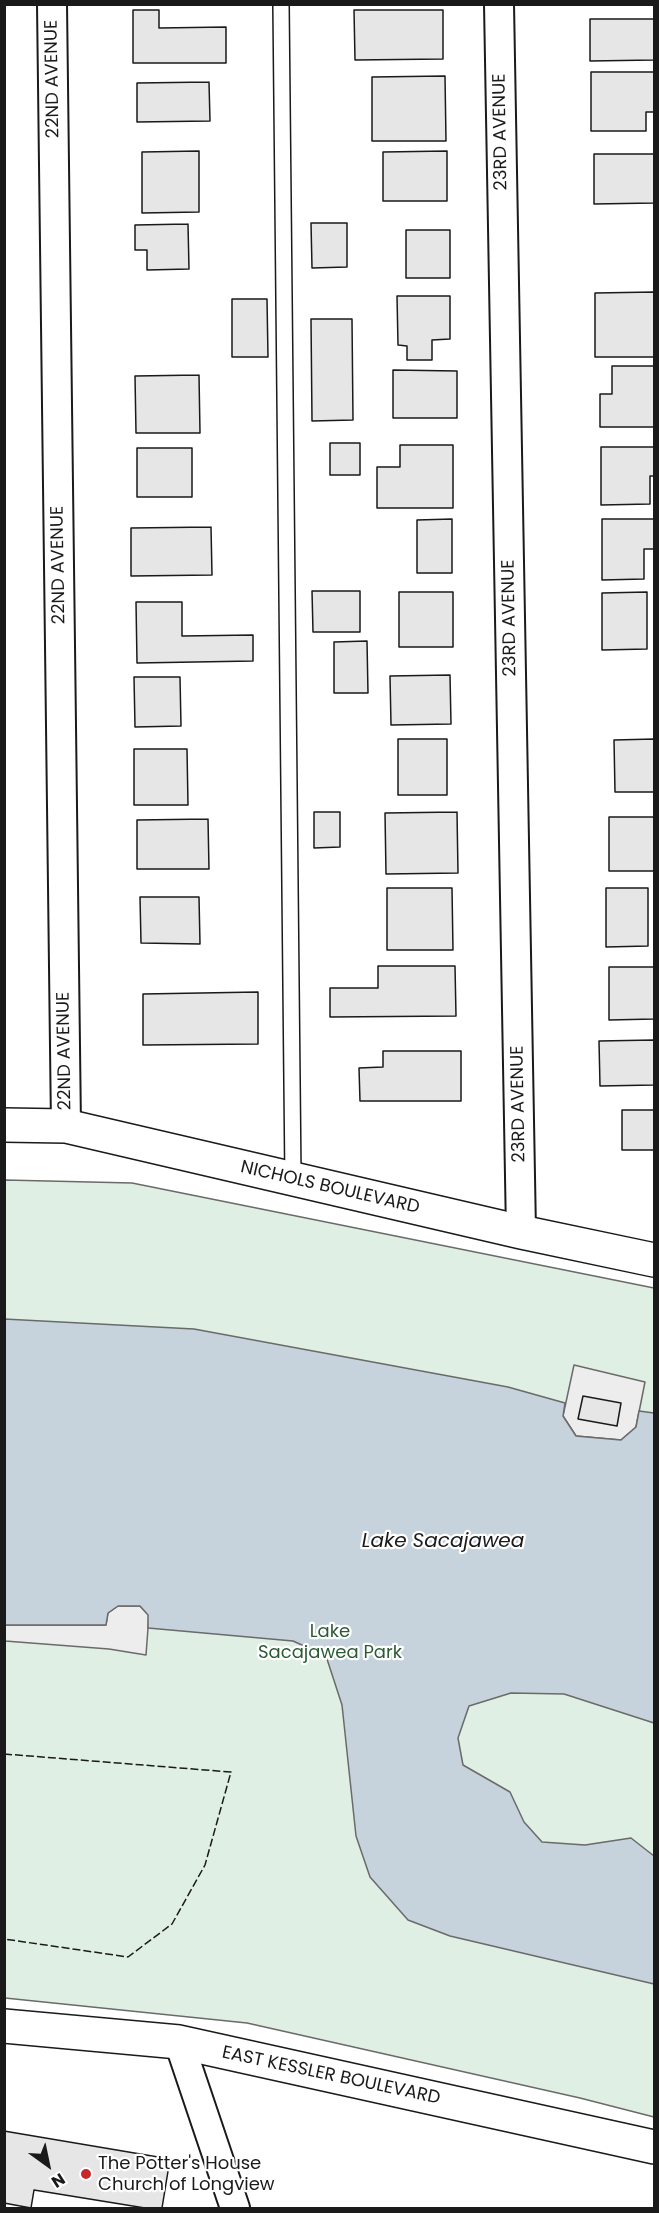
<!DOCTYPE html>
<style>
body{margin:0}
#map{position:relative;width:659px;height:2213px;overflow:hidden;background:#fff;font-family:Poppins,sans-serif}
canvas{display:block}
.frame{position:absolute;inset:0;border:6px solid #1a1a1a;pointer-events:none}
.north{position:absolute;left:18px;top:2135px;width:60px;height:60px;-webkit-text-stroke:4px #fff;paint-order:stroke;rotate:147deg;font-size:16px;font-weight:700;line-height:24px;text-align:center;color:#1a1a1a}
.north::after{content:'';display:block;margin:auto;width:21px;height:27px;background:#1a1a1a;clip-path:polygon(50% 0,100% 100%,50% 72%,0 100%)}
</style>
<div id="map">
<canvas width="659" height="2213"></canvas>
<div class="frame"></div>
<div class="north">N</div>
</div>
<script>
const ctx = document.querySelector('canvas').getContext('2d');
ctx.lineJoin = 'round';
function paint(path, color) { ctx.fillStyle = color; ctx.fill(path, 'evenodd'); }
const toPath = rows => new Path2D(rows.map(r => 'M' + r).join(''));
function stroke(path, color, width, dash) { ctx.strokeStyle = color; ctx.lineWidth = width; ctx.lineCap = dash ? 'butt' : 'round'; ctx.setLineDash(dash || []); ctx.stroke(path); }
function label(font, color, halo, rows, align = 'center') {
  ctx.font = font + ' Poppins,sans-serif'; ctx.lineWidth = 4.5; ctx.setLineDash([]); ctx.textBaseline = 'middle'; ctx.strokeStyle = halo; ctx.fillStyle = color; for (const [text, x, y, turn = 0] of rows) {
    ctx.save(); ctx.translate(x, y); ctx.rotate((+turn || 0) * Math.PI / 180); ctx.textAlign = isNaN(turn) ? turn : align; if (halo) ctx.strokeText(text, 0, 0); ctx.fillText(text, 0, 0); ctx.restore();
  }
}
const green = toPath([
 [5,1180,132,1183,654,1288,654,2117,580,2098,247,2023,5,1998,5,1180]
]);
paint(green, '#e0efe3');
stroke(green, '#6a6a6a', 1.5);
const parking = toPath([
 [574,1365,645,1382,636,1427,621,1440,576,1436,563,1416,574,1365],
 [118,1606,140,1606,149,1615,146,1655,109,1649,5,1641,4,1625,106,1625,108,1613,118,1606]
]);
paint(parking, '#ededed');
stroke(parking, '#6a6a6a', 1.5);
const water = toPath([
 [4,1319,194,1329,508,1387,565,1403,563,1416,576,1436,621,1440,636,1427,639,1411,654,1413,654,1723,564,1694,511,1693,469,1706,458,1738,463,1765,510,1792,524,1822,542,1842,585,1845,631,1838,654,1856,654,1984,450,1936,408,1920,370,1877,356,1836,342,1705,326,1656,293,1641,148,1628,148,1615,140,1606,118,1606,108,1613,106,1625,5,1625,4,1319]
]);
paint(water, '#c6d2dc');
stroke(water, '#6a6a6a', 1.5);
const building = toPath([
 [133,10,159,10,159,28,226,27,226,63,133,63,133,10],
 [354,10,443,10,443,59,355,60,354,10],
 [590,19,654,19,654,60,590,61,590,19],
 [591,72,654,72,654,112,646,112,646,131,591,131,591,72],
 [445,76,446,141,372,141,372,77,445,76],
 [209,82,210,121,137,122,137,83,209,82],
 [199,151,199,212,142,213,142,152,199,151],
 [447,151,447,201,383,201,383,152,447,151],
 [594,154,654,154,654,203,594,204,594,154],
 [311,223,347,223,347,267,312,268,311,223],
 [188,224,189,269,147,270,147,250,135,250,135,225,188,224],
 [406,230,450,230,450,278,406,278,406,230],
 [654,292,654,357,595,357,595,293,654,292],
 [397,296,450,296,450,339,432,340,432,360,407,360,407,346,398,345,397,296],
 [232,299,267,299,268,357,232,357,232,299],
 [311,319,352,319,353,420,312,421,311,319],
 [612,366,654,366,654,427,600,427,600,394,612,394,612,366],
 [393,370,457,371,457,418,393,418,393,370],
 [199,375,200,433,136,433,135,376,199,375],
 [330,443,360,443,360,475,330,475,330,443],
 [400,445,453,445,453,508,377,508,377,467,400,467,400,445],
 [601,447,654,447,654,476,650,476,650,504,601,505,601,447],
 [137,448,192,448,192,497,137,497,137,448],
 [452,519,452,573,417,573,417,520,452,519],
 [602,519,654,519,654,549,644,549,644,579,602,580,602,519],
 [211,527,212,575,131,576,131,528,211,527],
 [312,591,360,591,360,632,313,632,312,591],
 [399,592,453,592,453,647,399,647,399,592],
 [647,592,647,649,602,650,602,593,647,592],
 [136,602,182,602,182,636,253,635,253,661,137,663,136,602],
 [367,641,368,693,334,693,334,642,367,641],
 [450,675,451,724,391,725,390,676,450,675],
 [134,677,180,677,181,726,135,727,134,677],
 [398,739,447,739,447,795,398,795,398,739],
 [654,739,654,792,615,792,614,740,654,739],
 [134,749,187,749,188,805,134,805,134,749],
 [314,812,340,812,340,847,314,848,314,812],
 [457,812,458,873,386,874,385,813,457,812],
 [609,817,654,817,654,871,609,871,609,817],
 [208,819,209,869,137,869,137,820,208,819],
 [387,888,452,888,453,950,387,950,387,888],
 [606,888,648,888,648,946,606,947,606,888],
 [140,897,199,897,200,944,141,943,140,897],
 [378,966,455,966,456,1016,330,1017,330,988,378,988,378,966],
 [609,967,654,967,654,1019,609,1020,609,967],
 [258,992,258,1044,143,1045,143,994,258,992],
 [654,1040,654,1085,600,1086,599,1041,654,1040],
 [383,1051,461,1051,461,1101,360,1101,359,1068,383,1067,383,1051],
 [622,1110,654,1110,654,1150,622,1150,622,1110],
 [583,1396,621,1403,617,1426,578,1419,583,1396],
 [4,2131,170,2159,162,2208,145,2208,34,2190,31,2208,4,2203,4,2131]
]);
paint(building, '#e6e6e6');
stroke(building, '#1a1a1a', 1.5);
const lane = toPath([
 [281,4,293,1179]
]);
const street = toPath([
 [52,4,66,1126],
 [499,4,521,1232],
 [179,2042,235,2208]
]);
const secondary = toPath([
 [4,1125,66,1126,521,1232,654,1260],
 [4,2026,179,2042,654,2147]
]);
stroke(lane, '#1a1a1a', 18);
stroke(street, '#1a1a1a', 32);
stroke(secondary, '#1a1a1a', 36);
stroke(lane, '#fff', 15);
stroke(street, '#fff', 28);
stroke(secondary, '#fff', 33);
stroke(toPath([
 [4,1754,231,1772,205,1865,172,1924,128,1957,4,1939]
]), '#1a1a1a', 1.5, [8, 3]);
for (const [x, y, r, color] of [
 [86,2174,6,"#c62828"]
]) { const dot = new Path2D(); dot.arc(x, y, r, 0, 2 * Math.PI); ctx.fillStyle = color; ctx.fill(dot); stroke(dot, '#fff', 2); }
label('18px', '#1a1a1a', '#fff', [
 ["22ND AVENUE",53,79,-91],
 ["23RD AVENUE",501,132,-91],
 ["22ND AVENUE",59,565,-91],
 ["23RD AVENUE",510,618,-91],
 ["22ND AVENUE",65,1051,-91],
 ["23RD AVENUE",519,1104,-91],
 ["NICHOLS BOULEVARD",330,1188,13],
 ["EAST KESSLER BOULEVARD",331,2076,12]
]);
label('18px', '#2b5a34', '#fff', [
 ["Lake",330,1632],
 ["Sacajawea Park",330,1653]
]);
label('18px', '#1a1a1a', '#fff', [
 ["The Potter's House",98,2164],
 ["Church of Longview",98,2185]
], 'left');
label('italic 20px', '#1a1a1a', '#fff', [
 ["Lake Sacajawea",443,1542]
]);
</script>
